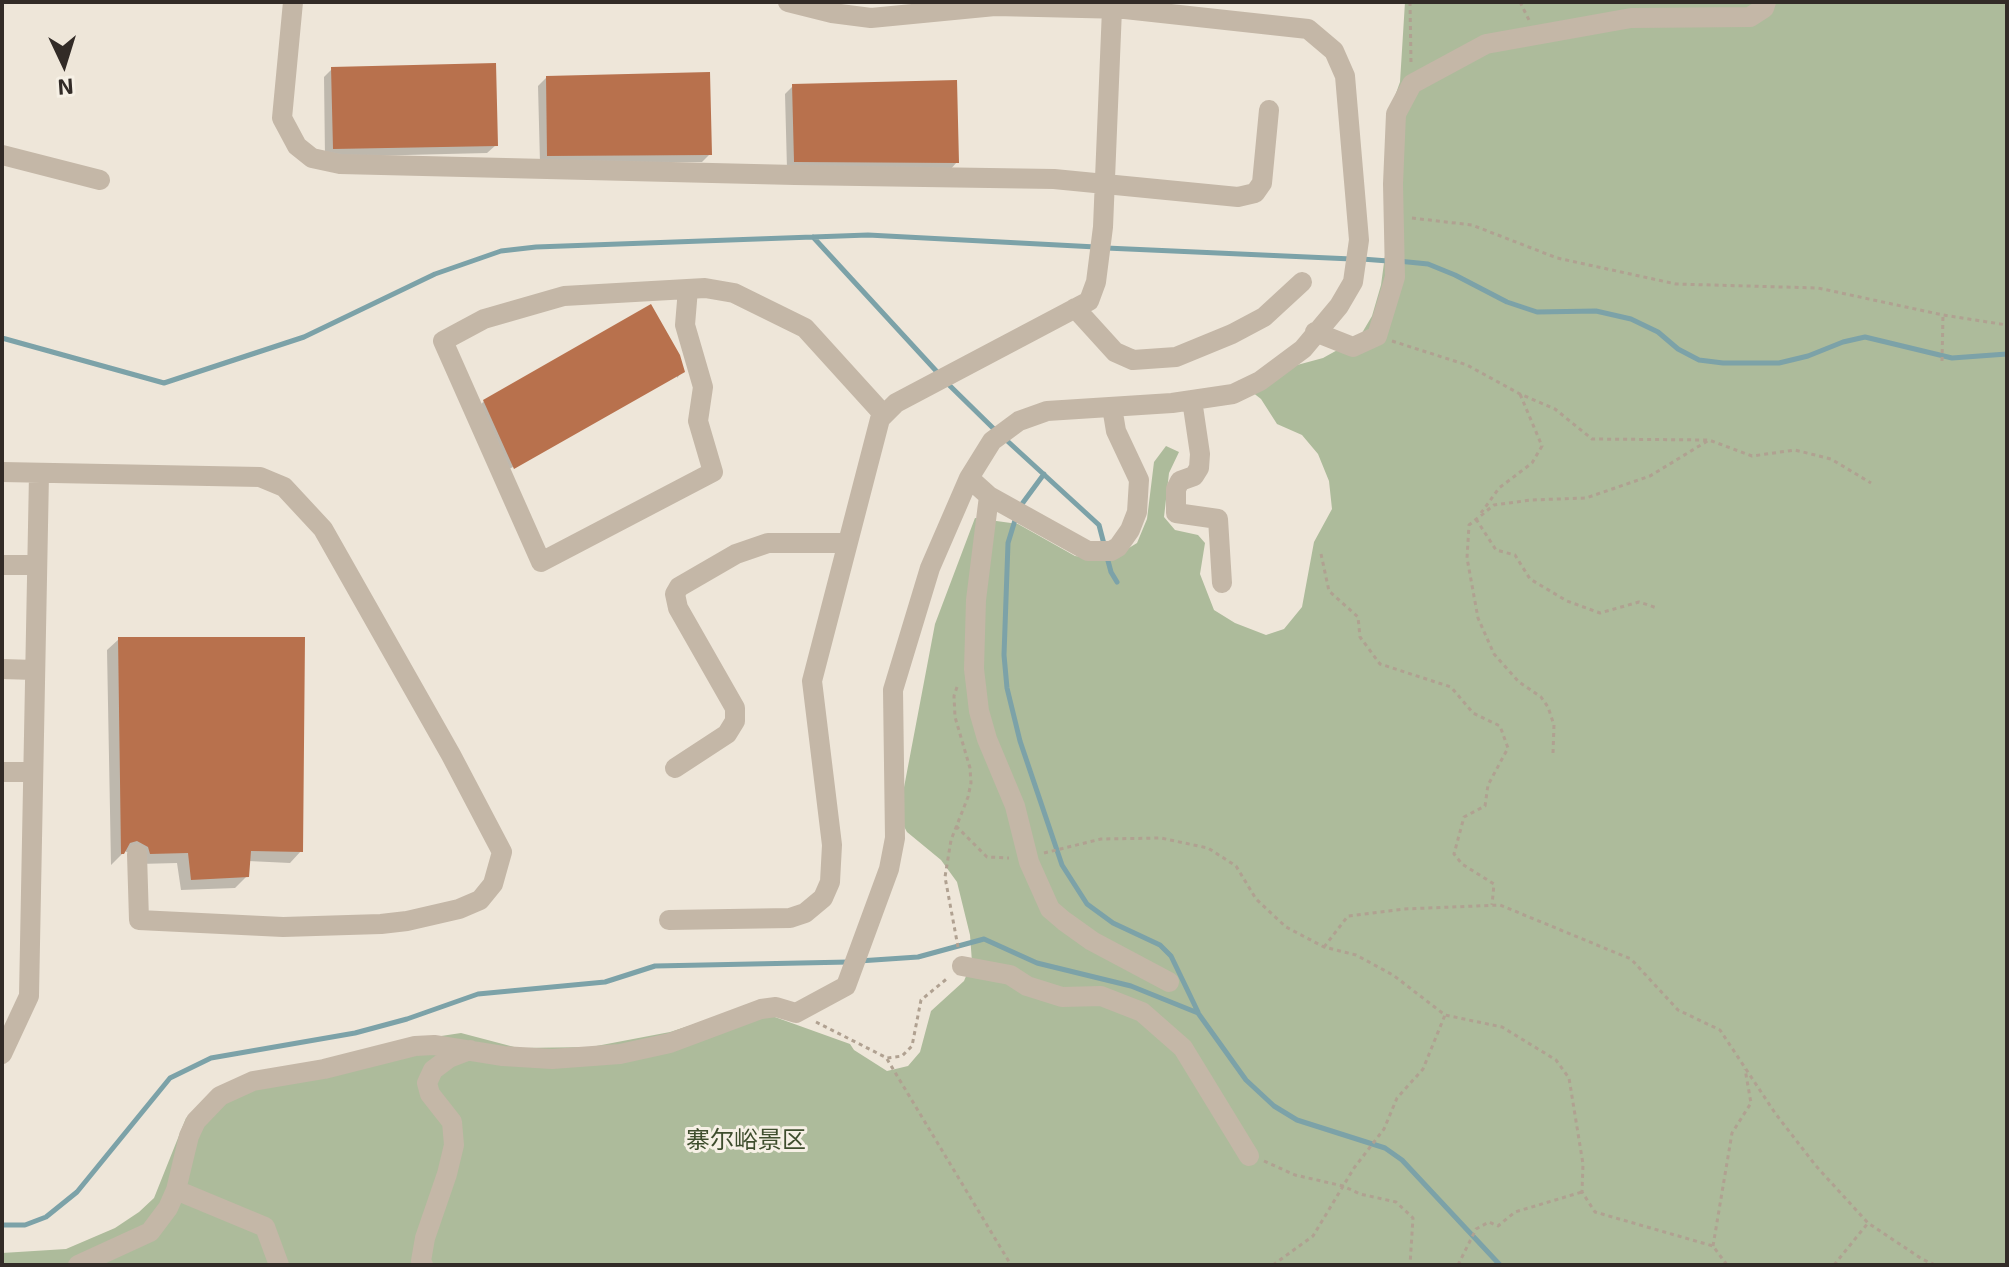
<!DOCTYPE html>
<meta charset="utf-8">
<style>
body{margin:0}
#map{position:relative;width:2009px;height:1267px;overflow:hidden;background:#eee6d9;font-family:"Exo 2",sans-serif}
canvas{display:block}
.frame{position:absolute;inset:0;border:4px solid #322b27;pointer-events:none}
.north{position:absolute;left:24px;top:24px;width:80px;height:80px;-webkit-text-stroke:6px #f6f0e5;paint-order:stroke;rotate:176deg;font-size:22px;font-weight:700;line-height:32px;text-align:center;color:#322b27}
.north::after{content:'';display:block;margin:auto;width:28px;height:36px;background:#322b27;clip-path:polygon(50% 0,100% 100%,50% 72%,0 100%)}
</style>
<div id="map">
<canvas width="2009" height="1267"></canvas>
<div class="frame"></div>
<div class="north">N</div>
</div>
<script>
const ctx = document.querySelector('canvas').getContext('2d');
ctx.lineJoin = 'round';
function paint(path, color) { ctx.fillStyle = color; ctx.fill(path, 'evenodd'); }
const toPath = rows => new Path2D(rows.map(r => 'M' + r).join(''));
function stroke(path, color, width, dash) { ctx.strokeStyle = color; ctx.lineWidth = width; ctx.lineCap = dash ? 'butt' : 'round'; ctx.setLineDash(dash || []); ctx.stroke(path); }
function label(font, color, halo, rows, align = 'center') {
  ctx.font = font + ' "Exo 2","Noto Sans SC",sans-serif'; ctx.lineWidth = 6; ctx.setLineDash([]); ctx.textBaseline = 'middle'; ctx.strokeStyle = halo; ctx.fillStyle = color; for (const [text, x, y, turn = 0] of rows) {
    ctx.save(); ctx.translate(x, y); ctx.rotate((+turn || 0) * Math.PI / 180); ctx.textAlign = isNaN(turn) ? turn : align; if (halo) ctx.strokeText(text, 0, 0); ctx.fillText(text, 0, 0); ctx.restore();
  }
}
paint(toPath([
 [1405,2,2007,2,2007,1265,2,1265,2,1253,66,1249,115,1228,139,1212,154,1198,186,1118,217,1093,408,1041,461,1033,518,1048,591,1047,670,1032,747,1007,850,1044,854,1050,887,1071,908,1066,920,1052,931,1011,964,981,972,962,970,935,957,882,941,860,907,832,900,819,902,798,935,624,975,518,1018,524,1075,556,1098,559,1116,556,1137,543,1147,519,1154,462,1166,446,1179,452,1169,473,1164,517,1175,530,1198,535,1205,543,1200,574,1214,610,1235,623,1266,635,1284,629,1302,607,1314,542,1332,509,1329,481,1318,454,1302,435,1277,424,1261,399,1238,381,1323,358,1359,338,1372,316,1381,285,1386,248,1390,110,1400,82]
]), '#adbb9b');
paint(toPath([
 [332,69,496,145,487,153,325,157,324,77],
 [546,78,710,154,702,162,540,163,538,86],
 [793,86,957,162,949,171,787,169,785,94],
 [683,371,677,378,677,374,504,472,476,410,484,401],
 [119,639,301,851,290,863,248,861,247,876,235,888,181,890,177,863,139,864,137,858,125,851,111,865,107,650]
]), '#0003');
stroke(toPath([
 [813,237,939,374],
 [1106,248,1352,259],
 [1362,259,1388,261],
 [1398,261,1428,264,1455,275,1507,302,1537,312,1596,311,1631,319,1658,332,1678,349,1699,360,1723,363,1779,363,1808,356,1843,342,1865,337,1952,358,2007,354],
 [2,338,164,383,304,337,435,274,501,251,536,247,868,235,1096,247],
 [945,381,995,430],
 [1003,437,1099,525,1105,548],
 [1019,508,1044,474],
 [1016,517,1008,543,1004,655,1007,688,1020,741,1062,865,1087,904,1113,923,1160,945,1171,956,1198,1012],
 [1107,557,1111,572,1117,582],
 [859,961,918,957,984,939,1037,963,1131,986,1198,1013,1246,1080,1274,1106,1297,1120,1385,1148,1402,1160,1500,1265],
 [2,1225,25,1225,46,1217,77,1192,170,1078,211,1058,355,1033,407,1019,478,994,605,982,655,966,849,962]
]), '#7ca2a8', 5);
paint(toPath([
 [496,63,498,146,333,149,331,67],
 [710,72,712,155,547,156,546,76],
 [957,80,959,163,794,162,792,84],
 [651,304,680,355,685,372,514,469,483,400],
 [118,637,305,637,303,852,251,851,249,877,191,880,188,853,150,854,148,847,137,841,130,843,124,854,121,854]
]), '#b8714d');
stroke(toPath([
 [1410,2,1411,64],
 [1520,2,1529,20],
 [1412,218,1472,225,1557,258,1676,284,1818,288,1943,315,2007,325],
 [1392,341,1467,365,1520,394,1555,409,1592,439,1709,440,1752,456,1795,450,1831,459,1871,483],
 [1942,361,1943,315],
 [1481,513,1499,488,1532,463,1542,446,1520,394],
 [1476,519,1496,550,1515,555,1530,579,1567,601,1600,613,1639,602,1657,608],
 [1321,554,1329,591,1358,617,1360,637,1380,664,1451,687,1473,713,1500,726,1508,748,1488,785,1485,806,1464,817,1454,854,1462,864,1494,884,1492,905],
 [957,687,954,696,955,717,970,768,971,783,968,797,951,840,945,877,958,947],
 [1553,753,1554,725,1548,707,1541,697,1519,682,1494,654,1478,618,1467,558,1469,525,1494,505,1531,500,1586,498,1650,476,1709,440],
 [956,826,987,857,1009,858],
 [1044,853,1101,839,1161,838,1208,848,1236,866,1256,899,1286,927,1324,947,1356,955,1393,975,1445,1015,1502,1027,1556,1060,1569,1078,1583,1164,1582,1192,1595,1212,1713,1246,1727,1265],
 [1324,947,1348,916,1404,909,1500,905,1631,959,1678,1010,1720,1030,1775,1113,1816,1166,1868,1223,1922,1259,1935,1265],
 [816,1022,887,1058,902,1056,912,1046,921,1000,949,977],
 [887,1059,1011,1265],
 [1264,1161,1295,1175,1343,1186,1360,1194,1396,1202,1413,1218,1410,1265],
 [1713,1246,1732,1133,1751,1103,1745,1069],
 [1273,1265,1313,1236,1354,1168,1384,1129,1397,1098,1423,1069,1445,1015],
 [1458,1265,1476,1229,1489,1222,1498,1226,1515,1212,1582,1192],
 [1834,1265,1868,1223]
]), '#b0a191', 3, [4, 4]);
stroke(toPath([
 [293,2,282,118,297,146,312,158,340,164,795,175,1054,179,1238,197,1255,193,1262,183,1269,110],
 [2,155,100,180],
 [688,289,685,325,703,387,698,421,713,472,541,562,443,341,484,319,564,296,705,288,734,293,805,328,884,415],
 [1075,308,1115,352,1133,360,1176,357,1232,334,1264,317,1302,282],
 [1315,332,1353,347,1377,336,1395,277,1393,184,1396,114,1412,84,1486,44,1631,18,1750,17,1764,8,1766,2],
 [1192,400,1200,454,1199,468,1194,476,1180,481,1176,489,1176,513,1218,519,1222,583],
 [2,472,260,477,284,487,323,529,451,755,502,852,493,884,480,900,459,909,407,921,381,924,283,927,139,920,137,854],
 [969,478,989,496,976,600,974,669,979,711,987,739,1015,806,1029,862,1050,909,1064,921,1092,941,1169,982],
 [989,496,1088,551,1111,551,1118,547,1130,530,1137,512,1139,480,1116,431,1112,407],
 [2,565,37,565],
 [2,669,35,670],
 [675,768,727,734,735,721,735,708,678,608,675,594,679,587,736,554,768,543,847,543],
 [2,772,33,772],
 [669,920,790,918,805,913,823,898,830,882,832,845,812,681,880,419,896,403,1089,301,1096,282,1103,227,1112,9],
 [962,966,1010,975,1027,986,1062,997,1101,996,1142,1012,1183,1048,1249,1156],
 [2,1054,29,996,39,474],
 [176,1190,265,1227,279,1265],
 [78,1265,150,1232,168,1208,176,1190,189,1136,196,1121,220,1096,253,1081,324,1069,415,1046,434,1045,503,1056,552,1059,620,1054,670,1043,761,1009,776,1007,796,1013,846,986,889,869,895,838,893,690,930,568,969,478,992,441,1019,421,1047,411,1172,403,1233,394,1260,381,1303,349,1339,306,1353,282,1359,240,1345,76,1334,51,1308,29,1125,9,995,6,871,18,832,13,788,2],
 [423,1265,421,1261,425,1238,447,1174,454,1145,452,1122,430,1094,427,1083,433,1070,449,1058,470,1050]
]), '#c4b7a7', 20);
label('24px', '#3e4d2d', '#f6f0e5', [
 ["寨尔峪景区",746,1140]
]);
</script>
